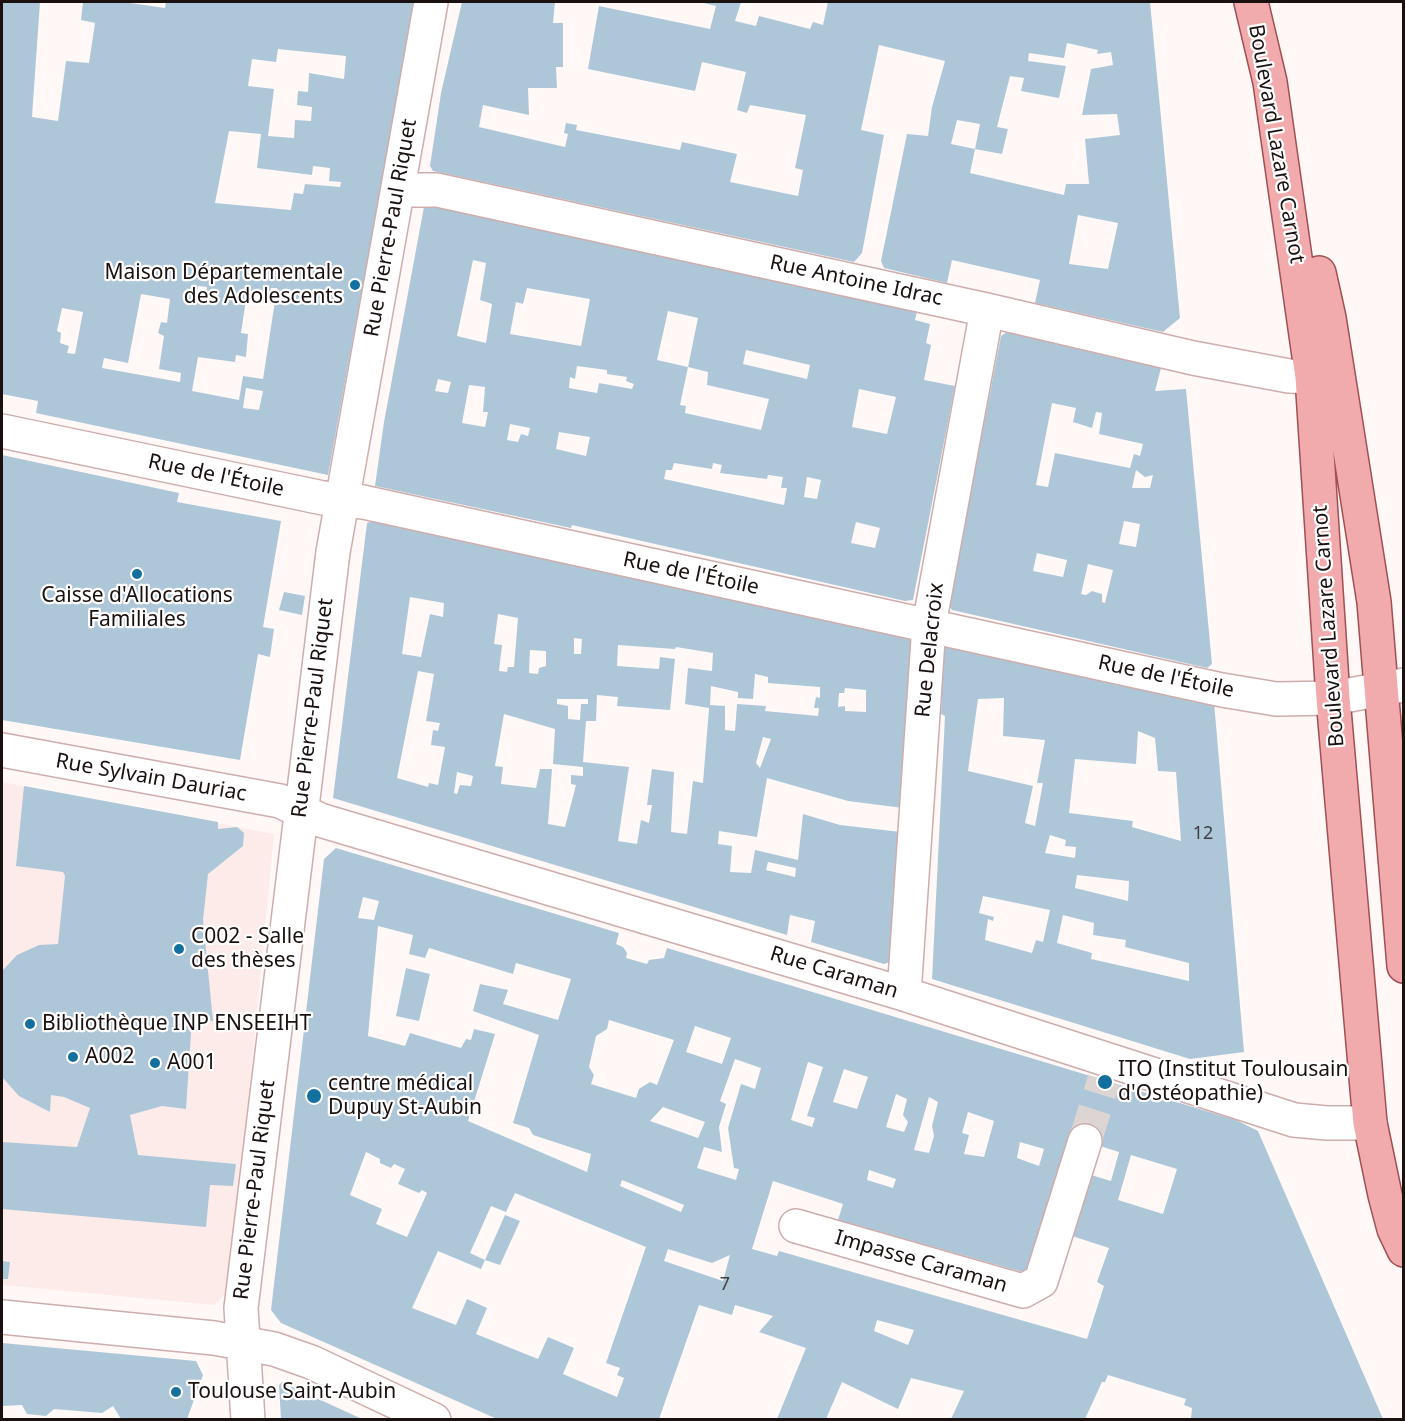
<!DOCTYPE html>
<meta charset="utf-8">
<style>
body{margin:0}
#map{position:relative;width:1405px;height:1421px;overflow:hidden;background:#fff8f7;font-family:"Noto Sans",sans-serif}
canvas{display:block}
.frame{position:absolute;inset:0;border:3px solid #1b1010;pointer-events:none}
</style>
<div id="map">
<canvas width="1405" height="1421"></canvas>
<div class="frame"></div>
</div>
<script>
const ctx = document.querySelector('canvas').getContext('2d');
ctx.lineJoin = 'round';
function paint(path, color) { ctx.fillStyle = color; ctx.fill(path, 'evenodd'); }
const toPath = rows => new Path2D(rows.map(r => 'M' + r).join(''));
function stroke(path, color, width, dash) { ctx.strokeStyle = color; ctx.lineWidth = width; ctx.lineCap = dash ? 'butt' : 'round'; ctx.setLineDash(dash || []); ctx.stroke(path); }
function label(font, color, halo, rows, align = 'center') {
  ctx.font = font + ' "Noto Sans",sans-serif'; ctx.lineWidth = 4.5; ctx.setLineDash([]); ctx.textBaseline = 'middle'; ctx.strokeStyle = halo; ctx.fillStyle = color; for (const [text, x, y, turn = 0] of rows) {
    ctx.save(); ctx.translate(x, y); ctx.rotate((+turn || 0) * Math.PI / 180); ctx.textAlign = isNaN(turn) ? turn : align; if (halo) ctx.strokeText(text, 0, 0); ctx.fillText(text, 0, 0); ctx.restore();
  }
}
paint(toPath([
 [2,782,274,834,242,1166,225,1294,214,1305,2,1285]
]), '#fdebea');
paint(toPath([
 [2,2,40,2,32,117,58,121,66,61,89,63,95,23,81,20,83,2,123,2,165,8,166,2,415,2,391,148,388,147,328,475,36,413,38,401,2,394],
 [278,49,346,56,344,79,309,73,308,92,298,91,297,105,312,107,311,121,295,120,294,138,268,136,274,89,248,86,252,59,276,62],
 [229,131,261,134,257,168,312,175,313,166,330,168,329,181,341,182,340,187,305,184,303,194,294,193,291,210,215,203],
 [198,286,207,287,204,303,196,301],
 [271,288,277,288,263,379,243,376,239,400,192,391,198,357,235,362,236,355,246,357,248,334,241,333,247,293,269,297],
 [141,294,170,299,167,323,161,322,158,333,164,336,159,369,181,373,180,382,102,368,104,358,128,363],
 [62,308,83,312,75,354,67,353,69,346,60,343,61,333,57,331],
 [246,388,263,391,259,410,243,408],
 [462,2,555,2,553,23,563,23,563,67,556,67,557,88,528,88,529,115,483,105,479,127,565,147,568,134,564,133,566,123,577,125,576,130,680,150,682,142,737,154,730,182,798,196,803,170,795,168,806,115,750,105,747,113,737,110,746,72,702,62,695,91,588,69,599,6,710,29,716,6,699,2,741,2,735,21,756,26,759,16,810,29,813,22,823,25,828,2,1150,2,1180,318,1163,332,1035,303,1040,280,952,260,947,283,884,268,881,261,907,134,928,136,932,107,945,61,879,45,861,130,884,135,862,253,854,262,433,171,430,166,441,93],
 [1067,43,1098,50,1097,54,1111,52,1113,65,1091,69,1082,115,1117,114,1120,135,1085,139,1089,184,1066,184,1064,195,970,173,975,149,951,144,957,120,980,124,975,149,1002,154,1008,129,997,127,1010,76,1024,78,1021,91,1059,98,1066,66,1028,61,1029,53,1064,58],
 [1078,215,1118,223,1108,269,1069,264],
 [430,206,917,312,915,320,930,324,926,343,931,345,924,380,955,386,913,600,905,601,572,525,571,528,375,486,384,422,424,207],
 [473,260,486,263,480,300,492,304,486,343,457,336],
 [527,288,590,299,581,346,510,334,516,302,523,304],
 [668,311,698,318,688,367,708,372,707,385,769,399,761,430,685,413,686,406,680,405,688,367,657,360],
 [746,350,810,365,807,379,743,364],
 [577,366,607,370,607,374,627,377,626,381,634,384,632,389,599,383,597,393,569,388,570,377,575,379],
 [438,379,451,382,448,393,435,391],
 [469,385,485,387,483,412,488,412,485,427,462,423],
 [859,389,896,397,887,434,852,427],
 [510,424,530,428,528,436,521,434,518,442,507,440],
 [559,432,590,437,586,456,556,449],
 [674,463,712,469,713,463,722,465,720,473,767,479,768,475,783,477,781,488,787,488,784,505,664,479,666,470,672,470],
 [807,477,821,480,817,499,804,497],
 [856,522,880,528,875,548,851,543],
 [1007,332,1161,368,1155,391,1186,389,1212,664,1207,668,952,610,949,606,1001,336],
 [1052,403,1076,408,1073,422,1092,428,1096,412,1102,413,1099,434,1143,444,1140,456,1134,454,1130,468,1055,453,1048,487,1036,485],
 [1136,470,1145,477,1153,475,1150,488,1132,488],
 [1124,521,1140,524,1136,547,1119,544],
 [1037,553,1067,560,1063,577,1033,571],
 [1088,564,1113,570,1105,603,1102,602,1102,594,1092,591,1086,595,1081,594],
 [2,455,179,493,177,502,281,521,263,627,274,629,270,657,258,654,240,760,2,720],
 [374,520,913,637,903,808,848,801,767,778,757,837,719,831,718,844,732,846,730,872,751,873,755,850,798,860,803,814,840,825,901,832,893,961,884,964,811,942,815,921,790,915,787,935,333,798,367,523],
 [410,597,444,603,443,617,430,614,421,657,402,654],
 [498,614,518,618,514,667,508,667,507,672,499,671,502,645,494,644],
 [574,638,582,639,581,654,574,654],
 [618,645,675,649,676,647,713,653,712,671,688,668,685,704,709,708,703,783,693,781,687,834,671,832,674,772,652,769,647,805,652,805,649,823,641,820,637,844,618,841,629,767,583,762,586,721,596,721,597,695,618,697,617,706,670,710,675,659,660,657,659,669,617,666],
 [530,650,546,651,546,666,539,668,538,674,529,673],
 [418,671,434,674,426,721,440,723,438,731,433,730,431,745,445,747,438,785,429,783,428,787,397,778],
 [755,674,768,677,768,683,820,687,820,698,816,697,814,708,819,708,818,716,765,711,766,706,737,704,735,731,725,730,725,706,710,705,711,686,738,692,738,698,753,699],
 [845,688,866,690,866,712,845,711,845,706,838,707,839,693,844,693],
 [557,699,588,699,588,704,581,704,580,720,568,719,568,706,557,704],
 [504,714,555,729,553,764,583,767,583,776,571,775,571,784,576,785,565,827,548,824,552,769,540,769,536,788,501,784,503,767,495,766],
 [763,737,771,739,760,768,756,763],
 [457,772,473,776,471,786,460,785,457,794,454,793],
 [768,862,796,868,795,877,766,870],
 [284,592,305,596,302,615,279,610],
 [944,646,1214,702,1244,1052,1190,1059,932,979,945,716,941,714],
 [1004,698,1003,736,1045,740,1037,783,1043,783,1035,826,1025,823,1033,786,968,771,978,699],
 [1138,731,1155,738,1158,771,1176,772,1181,841,1132,827,1133,821,1069,813,1075,759,1136,764],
 [1050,835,1066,840,1065,846,1076,847,1075,858,1045,853],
 [1077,875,1129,881,1128,901,1075,888],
 [983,896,1050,910,1043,942,1036,940,1032,953,985,940,988,919,993,921,994,917,979,913],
 [1063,915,1094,923,1093,935,1126,940,1125,947,1189,963,1189,981,1091,959,1092,953,1057,943],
 [24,786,218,822,218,829,237,827,244,833,243,846,208,874,203,920,213,1021,192,1018,186,1109,162,1106,130,1115,138,1155,236,1164,233,1186,210,1185,206,1227,2,1209,2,1142,77,1147,90,1108,64,1097,51,1095,50,1112,19,1096,2,1077,2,971,17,955,39,945,58,944,65,876,63,872,16,866],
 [336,848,619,933,616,944,623,947,627,953,626,958,647,964,649,960,664,958,667,948,1236,1120,1258,1131,1383,1419,1191,1419,1192,1408,1184,1405,1186,1399,1108,1375,1105,1382,1102,1382,1085,1419,951,1419,964,1391,911,1378,898,1409,842,1382,826,1419,777,1419,806,1348,759,1332,773,1316,735,1305,732,1315,699,1305,659,1419,497,1419,281,1323,271,1310,324,859],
 [363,897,379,901,374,920,358,918],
 [378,926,413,935,409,954,425,958,429,948,513,974,516,963,571,979,558,1020,503,1004,508,990,480,984,473,1011,539,1035,513,1123,529,1128,533,1135,591,1154,587,1172,468,1121,495,1034,474,1029,471,1040,466,1039,461,1048,410,1033,405,1046,368,1036],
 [609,1020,674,1040,657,1085,650,1082,639,1089,636,1098,591,1084,594,1075,589,1067,596,1036,607,1029],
 [695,1026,731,1038,722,1064,686,1052],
 [735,1059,761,1068,755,1089,741,1084,728,1128,734,1168,739,1169,736,1180,697,1168,704,1147,722,1152,719,1127,726,1104,720,1101],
 [808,1062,823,1067,807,1116,815,1118,812,1127,791,1120],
 [844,1069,868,1077,857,1109,833,1102],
 [896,1094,907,1099,903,1115,908,1122,904,1132,886,1127],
 [929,1097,938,1102,932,1126,934,1136,929,1153,914,1150],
 [663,1107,705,1122,698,1138,650,1121],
 [968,1112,994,1121,984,1157,964,1154,969,1135,962,1133],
 [1075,1138,1119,1152,1111,1181,1088,1174,1069,1235,1109,1248,1097,1282,1104,1286,1087,1339,779,1251,777,1256,752,1249,773,1181,843,1204,838,1220,1033,1275],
 [1020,1142,1044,1149,1039,1166,1017,1158],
 [366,1152,380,1159,380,1163,391,1168,394,1164,405,1169,398,1184,419,1193,422,1190,427,1193,407,1237,376,1224,382,1209,350,1195],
 [1131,1155,1177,1169,1163,1214,1118,1200],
 [869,1170,896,1179,893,1188,867,1180],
 [622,1180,684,1205,681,1212,620,1186],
 [515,1193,646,1247,606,1363,620,1368,617,1375,624,1378,617,1397,563,1374,574,1348,548,1337,538,1359,476,1334,487,1308,467,1299,456,1325,412,1308,438,1251,481,1269,485,1260,470,1253,491,1206,506,1212],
 [668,1249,712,1263,730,1255,723,1281,664,1261],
 [877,1320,914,1330,908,1345,874,1331],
 [406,968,430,974,419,1021,396,1016],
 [505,1215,520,1221,500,1265,485,1260],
 [2,1261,10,1262,8,1279,2,1279],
 [2,1343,196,1361,203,1375,187,1419,121,1419,113,1406,102,1413,54,1409,46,1416,27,1414,22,1405,2,1406],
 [282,1382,325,1402,362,1419,281,1419,279,1385]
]), '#adc7d9');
stroke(toPath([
 [1085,1141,1104,1080]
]), '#ddd5d4', 33, [33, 16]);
const minor = toPath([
 [398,190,437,190,987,310,1193,358,1289,376,1312,377],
 [2,431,323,498,363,502,1222,690,1276,699,1333,698,1404,685],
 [2,750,280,801,320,820,904,994,1294,1120,1327,1123,1370,1123],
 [904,994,929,625,987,310],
 [796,1226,1023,1291,1041,1281,1085,1141],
 [2,1317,214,1338,274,1349,311,1362,434,1420],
 [248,1420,241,1308,333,552,431,2]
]);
const major = toPath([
 [1251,2,1270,82,1312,377,1333,698,1370,1123,1385,1195,1394,1229,1404,1250],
 [1319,273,1329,318,1374,602,1404,966]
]);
stroke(minor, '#ceadac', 36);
stroke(major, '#a25053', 36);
stroke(minor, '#fff', 33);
stroke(major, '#f2abad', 33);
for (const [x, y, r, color] of [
 [355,285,6,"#126f9e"],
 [137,574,6,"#126f9e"],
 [179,949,6,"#126f9e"],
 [30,1024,6,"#126f9e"],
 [73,1057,6,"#126f9e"],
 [155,1063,6,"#126f9e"],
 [1105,1082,8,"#126f9e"],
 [314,1096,8,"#126f9e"],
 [176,1392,6,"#126f9e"]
]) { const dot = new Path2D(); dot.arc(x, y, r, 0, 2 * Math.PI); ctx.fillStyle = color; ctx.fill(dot); stroke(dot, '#fff', 2); }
label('18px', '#403e42', null, [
 ["12",1203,834],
 ["7",725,1285]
]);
label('21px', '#1b1010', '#fff', [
 ["Boulevard Lazare Carnot",1276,144,80],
 ["Rue Pierre-Paul Riquet",391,228,-80],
 ["Rue Antoine Idrac",856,281,12],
 ["Rue de l'Étoile",216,476,12],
 ["Rue de l'Étoile",691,574,12],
 ["Boulevard Lazare Carnot",1329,626,-94],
 ["Rue Delacroix",930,650,-84],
 ["Rue de l'Étoile",1166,677,12],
 ["Rue Pierre-Paul Riquet",313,708,-83],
 ["Rue Sylvain Dauriac",151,778,10],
 ["Rue Caraman",834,973,17],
 ["Rue Pierre-Paul Riquet",255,1190,-83],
 ["Impasse Caraman",921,1262,16]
]);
label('21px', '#1b1010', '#fff', [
 ["Maison Départementale",343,273,"right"],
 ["des Adolescents",343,297,"right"],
 ["Caisse d'Allocations",137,596,"center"],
 ["Familiales",137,620,"center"],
 ["C002 - Salle",191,937],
 ["des thèses",191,961],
 ["Bibliothèque INP ENSEEIHT",42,1024],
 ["A002",85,1057],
 ["A001",167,1063],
 ["ITO (Institut Toulousain",1118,1070],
 ["d'Ostéopathie)",1118,1094],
 ["centre médical",328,1084],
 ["Dupuy St-Aubin",328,1108],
 ["Toulouse Saint-Aubin",188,1392]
], 'left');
</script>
